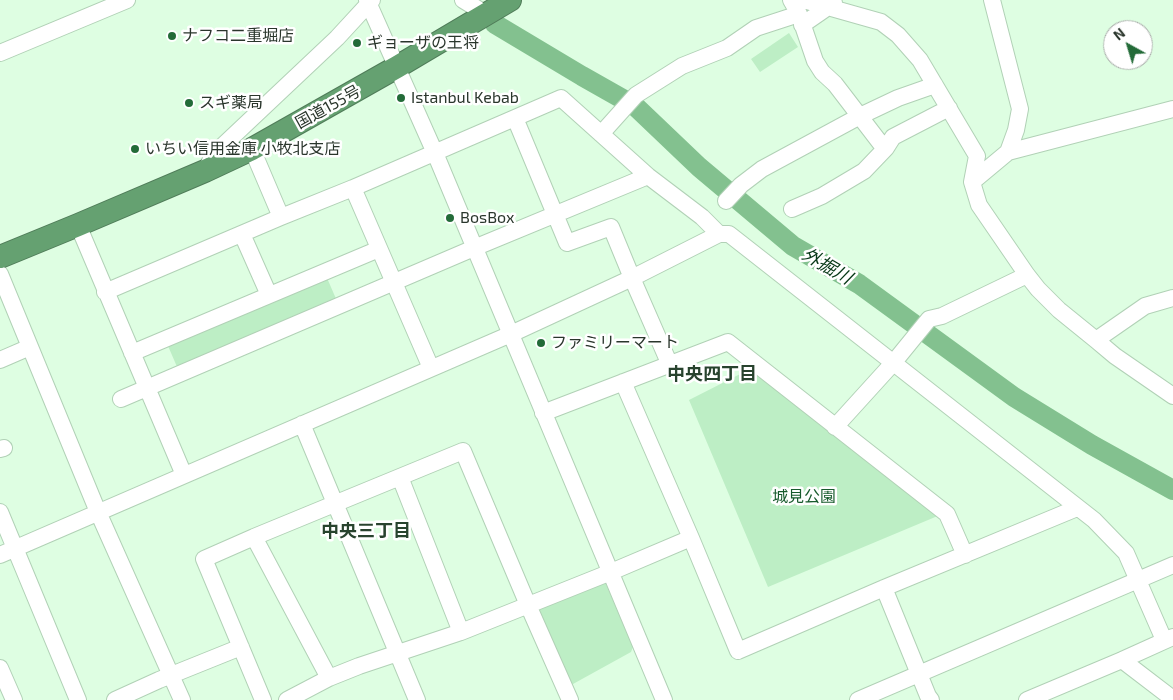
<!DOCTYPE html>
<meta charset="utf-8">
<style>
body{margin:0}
#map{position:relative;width:1173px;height:700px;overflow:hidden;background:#defee2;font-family:"Exo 2",sans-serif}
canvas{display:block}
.north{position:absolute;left:1103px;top:20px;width:50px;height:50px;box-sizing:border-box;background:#fff;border:1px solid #aaafab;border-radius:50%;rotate:321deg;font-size:14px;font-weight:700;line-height:20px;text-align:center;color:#2a362c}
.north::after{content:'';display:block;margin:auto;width:18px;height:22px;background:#236b38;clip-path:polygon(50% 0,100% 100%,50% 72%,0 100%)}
</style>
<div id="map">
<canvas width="1173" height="700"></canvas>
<div class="north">N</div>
</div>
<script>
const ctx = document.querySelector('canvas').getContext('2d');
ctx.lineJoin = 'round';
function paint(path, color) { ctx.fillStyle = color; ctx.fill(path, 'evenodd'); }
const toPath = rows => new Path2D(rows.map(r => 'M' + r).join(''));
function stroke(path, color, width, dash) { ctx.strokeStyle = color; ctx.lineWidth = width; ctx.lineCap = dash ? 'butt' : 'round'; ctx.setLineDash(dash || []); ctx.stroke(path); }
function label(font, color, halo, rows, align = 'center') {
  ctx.font = font + ' "Exo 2","Noto Sans JP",sans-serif'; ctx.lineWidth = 5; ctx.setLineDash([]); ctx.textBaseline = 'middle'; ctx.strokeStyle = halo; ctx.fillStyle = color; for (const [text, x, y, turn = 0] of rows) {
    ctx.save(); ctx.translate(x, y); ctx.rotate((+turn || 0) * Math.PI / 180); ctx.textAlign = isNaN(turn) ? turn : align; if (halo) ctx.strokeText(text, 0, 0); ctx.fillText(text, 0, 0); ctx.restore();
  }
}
paint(toPath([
 [789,33,798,47,760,72,751,59],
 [327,278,337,301,178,369,168,346],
 [752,368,940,515,768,587,689,400],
 [601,582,606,584,633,647,631,652,573,684,569,683,538,612,540,607]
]), '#bdeec5');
stroke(toPath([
 [495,24,582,76,635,106,699,167,793,246,859,284,1014,397,1092,445,1173,490]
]), '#83c18f', 20);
const minor = toPath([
 [367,0,435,153,664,700],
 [463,0,486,14],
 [791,0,799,14,815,61,822,72,835,84,881,144,886,148],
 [804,0,828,7,834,3],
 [992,0,1020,109,1016,130,1008,152],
 [802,25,828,7,881,22,898,35,920,60,977,156,972,182,979,205,1027,275,1038,289,1059,310,1096,340,1115,356,1173,396],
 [0,53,127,0],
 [515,118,567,243,611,227,632,278,670,365],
 [601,134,636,95,682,66,727,48,756,28,799,14],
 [252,149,281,217],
 [205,171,214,154,337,38,372,0],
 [972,182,1008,152,1173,109],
 [353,188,431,368],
 [726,201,741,185,762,169,860,116,898,98,935,85],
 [792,209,822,196,864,171,886,148,893,137,949,108],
 [78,225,184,475],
 [242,234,269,295],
 [0,274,98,512,182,700],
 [105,292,281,217,353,188,561,98,648,176,702,217,719,234],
 [1096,340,1145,306,1173,298],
 [132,353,379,249],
 [0,360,30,347],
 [623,382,691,538,738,651,884,588,1077,508],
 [121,399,474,248,648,176],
 [543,413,728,342,947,514,965,555],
 [302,424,417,700],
 [835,427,894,362,929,319,942,316,1027,275],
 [0,449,4,448],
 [400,477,461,632],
 [0,512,78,700],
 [254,537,329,678],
 [0,555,511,334,632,278,719,234,729,234,1094,520,1126,553,1164,640],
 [884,588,928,696,931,700],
 [1122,660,1173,699],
 [0,668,14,700],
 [115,700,159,680,241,647],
 [263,700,204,559,254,537,463,451,528,605,570,700],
 [287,700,329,678,359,666,461,632,611,572,691,538],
 [858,700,1173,565],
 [1027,700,1122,660,1173,637]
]);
const highway = toPath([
 [0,257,78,225,205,171,252,149,397,67,510,0]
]);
stroke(minor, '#b1d1b6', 18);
stroke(highway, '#507c59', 24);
stroke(minor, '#fff', 16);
stroke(highway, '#65a171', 22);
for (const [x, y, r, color] of [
 [172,36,5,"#236b38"],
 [357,43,5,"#236b38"],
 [401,98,5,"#236b38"],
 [189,103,5,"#236b38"],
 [135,149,5,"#236b38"],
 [450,218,5,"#236b38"],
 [541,343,5,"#236b38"]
]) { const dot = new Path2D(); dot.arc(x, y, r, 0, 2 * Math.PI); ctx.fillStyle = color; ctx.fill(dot); stroke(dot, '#fff', 2); }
label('16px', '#2a362c', '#fff', [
 ["ナフコ二重堀店",182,36],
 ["ギョーザの王将",367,43],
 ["Istanbul Kebab",411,98],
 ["スギ薬局",199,103],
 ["いちい信用金庫 小牧北支店",145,149],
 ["BosBox",460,218],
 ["ファミリーマート",551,343]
], 'left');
label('16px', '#2a362c', '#fff', [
 ["国道155号",328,107,-29]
]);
label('16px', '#175b2c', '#fff', [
 ["城見公園",804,497]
]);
label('italic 18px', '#063716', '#fff', [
 ["外掘川",827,266,30]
]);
label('bold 18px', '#28432e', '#fff', [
 ["中央四丁目",712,374],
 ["中央三丁目",366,531]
]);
</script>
